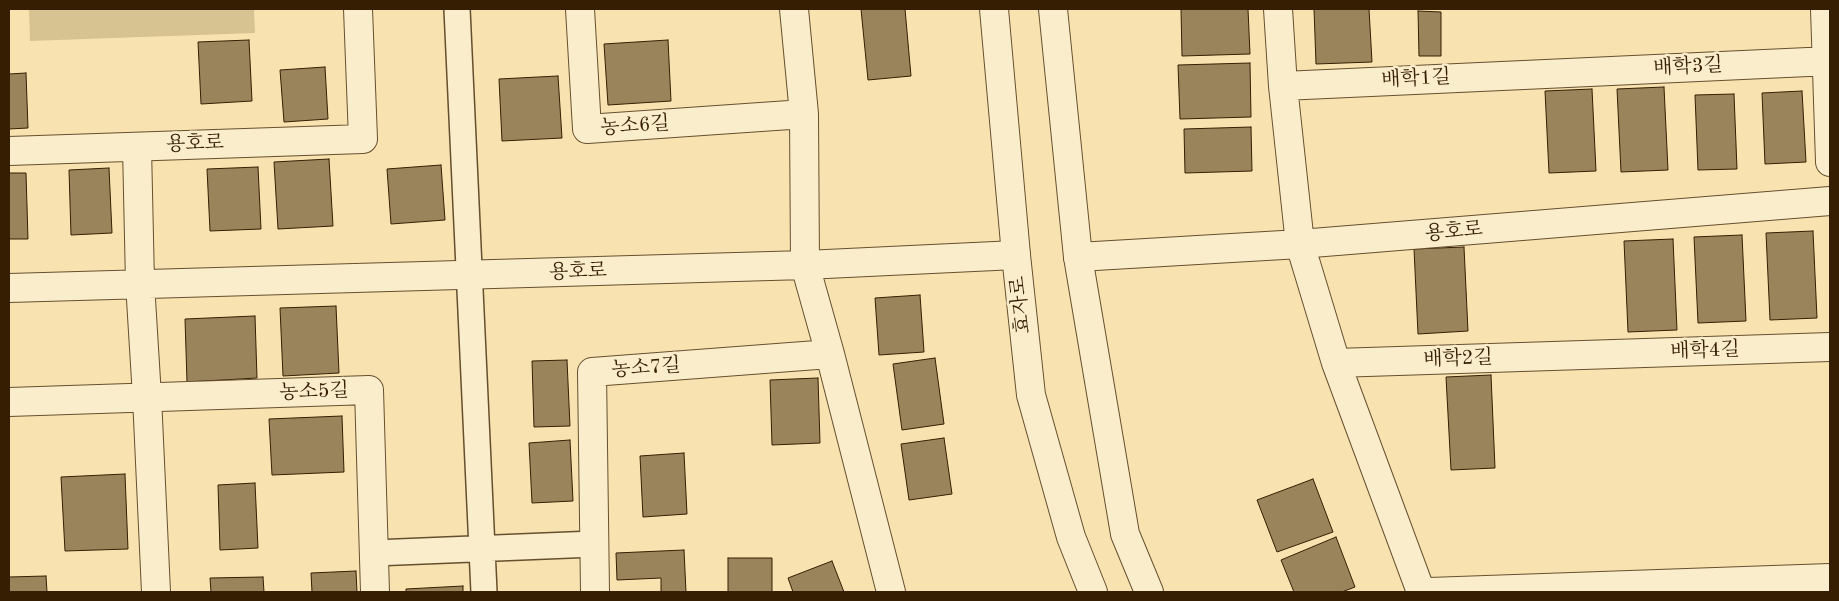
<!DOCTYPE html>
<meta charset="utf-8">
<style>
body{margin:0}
#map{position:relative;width:1839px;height:601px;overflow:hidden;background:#f8e3b0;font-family:"Old Standard TT",serif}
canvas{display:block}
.frame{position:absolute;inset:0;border:10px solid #351e02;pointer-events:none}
</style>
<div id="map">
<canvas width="1839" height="601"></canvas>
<div class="frame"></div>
</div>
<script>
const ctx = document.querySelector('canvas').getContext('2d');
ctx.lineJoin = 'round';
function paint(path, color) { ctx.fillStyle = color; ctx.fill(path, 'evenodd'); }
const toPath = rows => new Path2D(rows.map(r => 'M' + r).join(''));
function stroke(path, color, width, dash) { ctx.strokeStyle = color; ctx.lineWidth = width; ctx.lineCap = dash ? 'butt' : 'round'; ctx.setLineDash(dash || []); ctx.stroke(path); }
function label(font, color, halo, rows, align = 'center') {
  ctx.font = font + ' "Old Standard TT","Noto Serif KR",serif'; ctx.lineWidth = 5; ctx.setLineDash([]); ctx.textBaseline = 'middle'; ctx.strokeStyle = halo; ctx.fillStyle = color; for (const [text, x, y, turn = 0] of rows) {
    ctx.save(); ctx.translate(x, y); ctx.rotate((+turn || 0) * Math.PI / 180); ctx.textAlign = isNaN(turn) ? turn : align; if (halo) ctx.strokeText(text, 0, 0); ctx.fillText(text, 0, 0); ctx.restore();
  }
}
paint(toPath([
 [29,9,254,9,255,33,30,41]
]), '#d7c292');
const building = toPath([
 [861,9,905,9,911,76,868,80,861,9],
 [1181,9,1248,9,1250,54,1182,56,1181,9],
 [1314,9,1369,9,1372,62,1316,64,1314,9],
 [1418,11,1441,12,1441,56,1419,56,1418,11],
 [249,40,252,101,201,104,198,42,249,40],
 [668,40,671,101,608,105,604,44,668,40],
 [1250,63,1251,117,1180,119,1178,65,1250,63],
 [325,67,328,119,284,122,280,70,325,67],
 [26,73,28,128,9,129,9,74,26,73],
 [558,76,562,138,502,141,499,79,558,76],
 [1664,87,1668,170,1621,172,1617,89,1664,87],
 [1592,89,1596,171,1549,173,1545,91,1592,89],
 [1802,91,1806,162,1765,164,1762,93,1802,91],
 [1734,94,1737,169,1698,170,1695,95,1734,94],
 [1251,127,1252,171,1185,173,1184,129,1251,127],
 [329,159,333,226,278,229,274,162,329,159],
 [441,165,445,220,391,224,387,169,441,165],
 [258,167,261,229,210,231,207,169,258,167],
 [109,168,112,233,71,235,69,170,109,168],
 [9,173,26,173,28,239,9,239,9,173],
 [1813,231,1817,318,1770,320,1766,233,1813,231],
 [1742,235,1746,321,1698,323,1694,237,1742,235],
 [1673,239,1677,330,1628,332,1624,241,1673,239],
 [1464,247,1468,331,1418,334,1414,249,1464,247],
 [920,295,924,352,879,355,875,298,920,295],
 [336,306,339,373,283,376,280,308,336,306],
 [255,316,257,378,187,382,185,319,255,316],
 [935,358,944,424,902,430,893,364,935,358],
 [567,360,570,426,534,427,532,361,567,360],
 [1491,375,1495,468,1451,470,1446,377,1491,375],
 [818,378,820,443,772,445,770,380,818,378],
 [342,416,344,472,272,475,269,419,342,416],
 [944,438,952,494,909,500,901,444,944,438],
 [570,440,573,501,532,503,529,443,570,440],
 [684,453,687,514,643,517,640,456,684,453],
 [125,474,128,549,65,551,61,477,125,474],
 [1313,479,1333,532,1277,552,1257,500,1313,479],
 [255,483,258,548,220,550,218,485,255,483],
 [1336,537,1355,587,1342,592,1294,592,1281,560,1336,537],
 [684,550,686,592,661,592,661,578,617,580,616,553,684,550],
 [728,558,772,558,772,592,728,592,728,558],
 [832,561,844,592,793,592,788,578,832,561],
 [356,571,357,592,312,592,311,573,356,571],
 [46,576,47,592,9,592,9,577,46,576],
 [263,577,264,592,211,592,210,578,263,577],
 [463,586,463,592,406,592,406,589,463,586]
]);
paint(building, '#9a845c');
stroke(building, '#351e02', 1);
const pedestrian = toPath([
 [457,9,484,592],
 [374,553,594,544]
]);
const minor = toPath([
 [580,9,587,129,804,114],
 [794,9,804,114,805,265,830,354,891,592],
 [1278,9,1283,86,1300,244,1336,363,1421,592],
 [1825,9,1830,162],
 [1283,86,1830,61],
 [137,147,140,283,147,397,156,592],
 [9,151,363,139,358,9],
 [1078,257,1300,244,1830,201],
 [9,288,805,265,1016,255],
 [1336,363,1830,347],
 [9,402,369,390,375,592],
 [595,592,592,372,830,354],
 [1429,592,1830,578]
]);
const tertiary = toPath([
 [994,9,1016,255,1031,395,1071,537,1093,592],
 [1053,9,1078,257,1125,534,1149,592]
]);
stroke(pedestrian, '#664f2e', 28);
stroke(minor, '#664f2e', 30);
stroke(tertiary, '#664f2e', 30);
stroke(pedestrian, '#faedcc', 25);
stroke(minor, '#faedcc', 28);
stroke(tertiary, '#faedcc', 28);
label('20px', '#351e02', '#faedcc', [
 ["배학3길",1688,67,-3],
 ["배학1길",1416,79,-3],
 ["농소6길",635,126,-4],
 ["용호로",195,144,-2],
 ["용호로",1454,232,-5],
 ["용호로",578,272,-2],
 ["효자로",1021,305,-96],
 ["배학4길",1705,351,-2],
 ["배학2길",1458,359,-2],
 ["농소7길",646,368,-4],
 ["농소5길",314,392,-2]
]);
</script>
